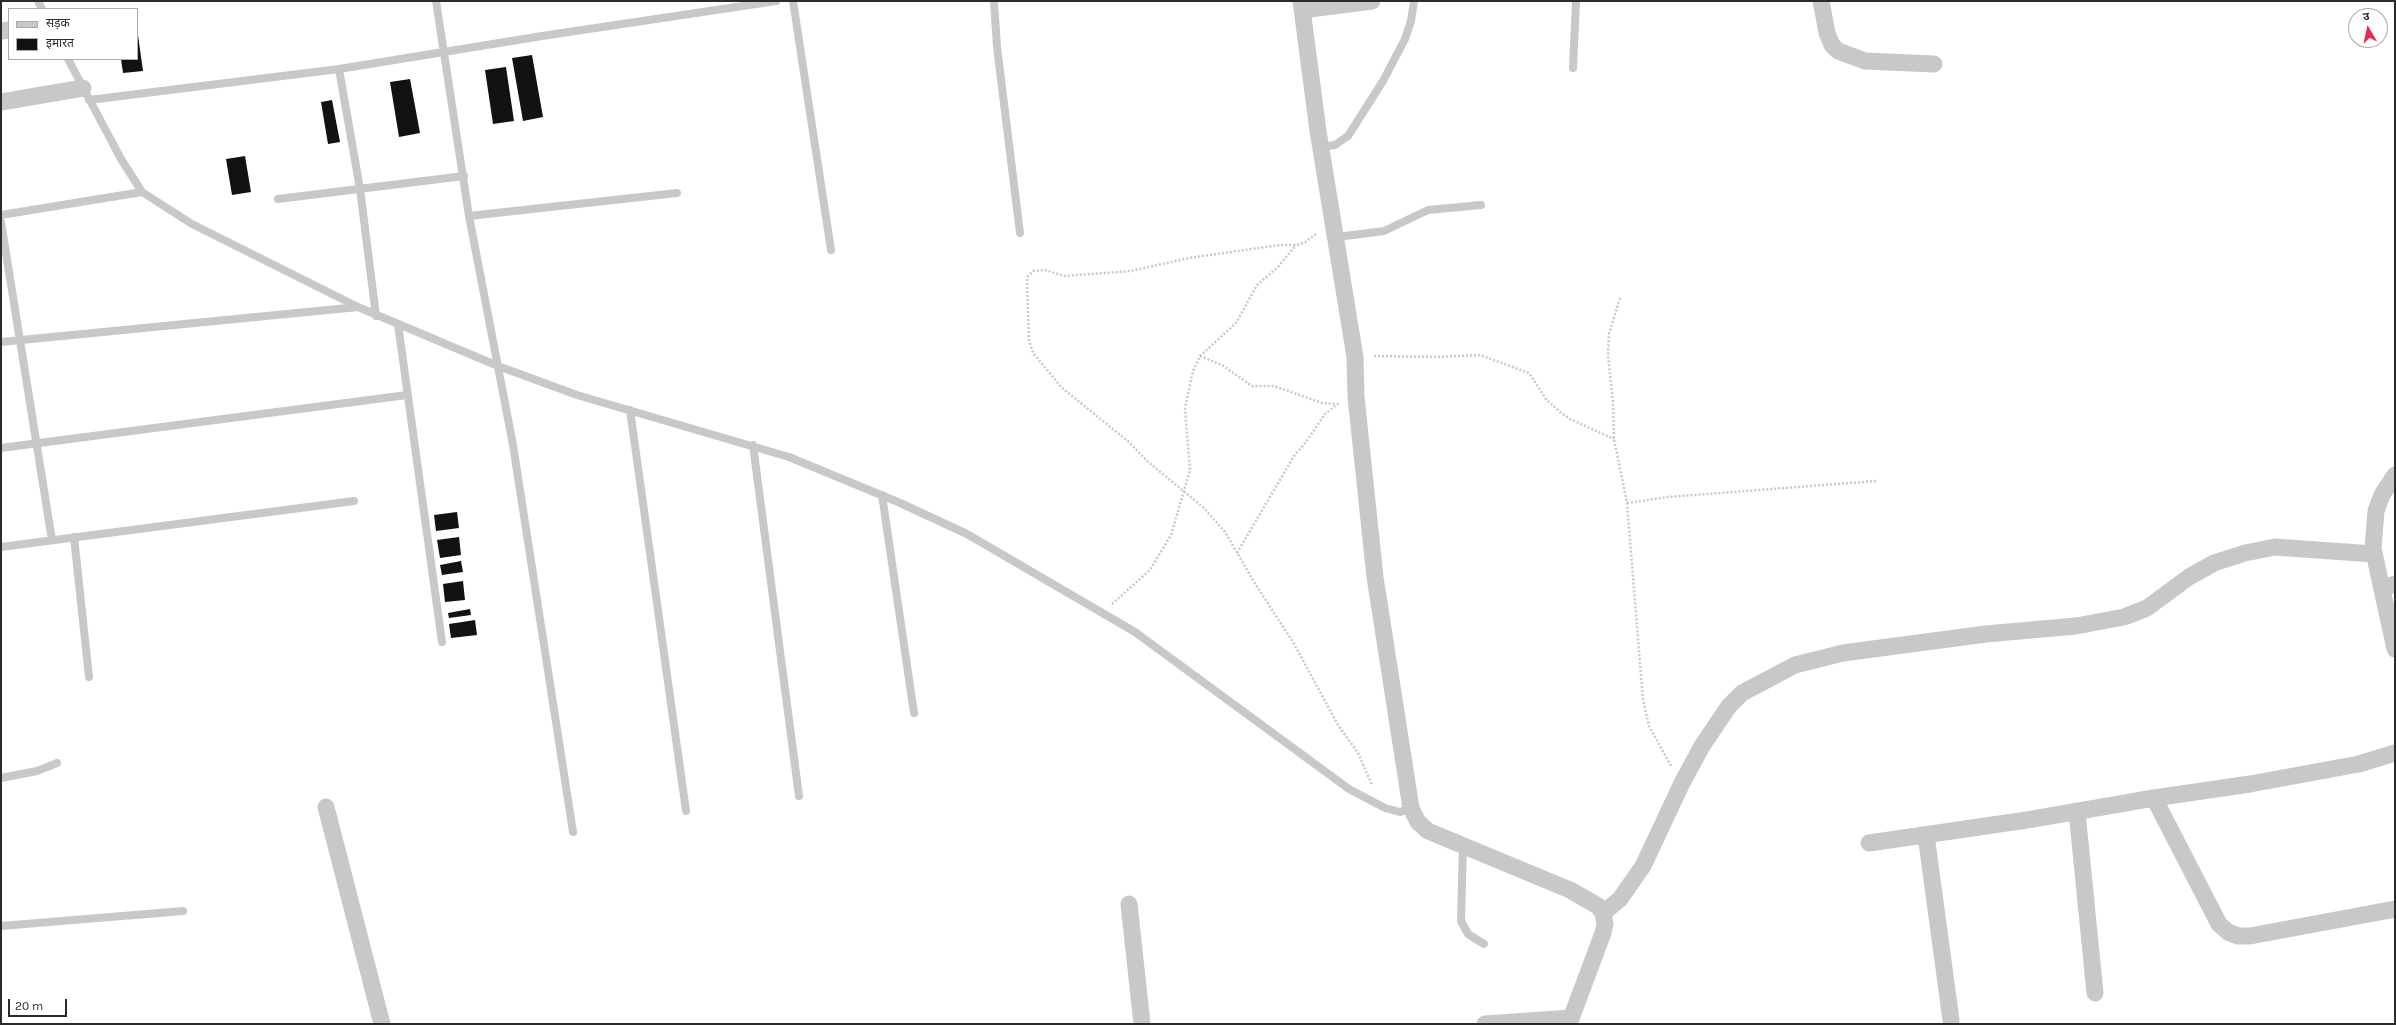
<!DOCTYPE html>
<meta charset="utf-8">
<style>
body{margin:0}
#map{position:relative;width:2396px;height:1025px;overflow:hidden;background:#fff;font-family:Karla,"Noto Sans Devanagari",sans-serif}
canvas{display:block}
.frame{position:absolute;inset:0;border:2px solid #2b2b2b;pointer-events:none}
.legend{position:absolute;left:8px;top:8px;width:130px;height:52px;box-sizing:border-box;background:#fff;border:1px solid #aaa;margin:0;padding:5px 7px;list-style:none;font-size:12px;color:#2b2b2b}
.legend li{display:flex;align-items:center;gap:8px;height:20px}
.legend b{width:20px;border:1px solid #aaa}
.north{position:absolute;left:2348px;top:8px;width:40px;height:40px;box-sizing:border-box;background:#fff;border:1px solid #aaa;border-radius:50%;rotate:351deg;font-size:11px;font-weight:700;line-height:16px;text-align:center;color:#2b2b2b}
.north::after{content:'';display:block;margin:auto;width:14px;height:18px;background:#e9274e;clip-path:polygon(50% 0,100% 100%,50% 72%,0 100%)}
.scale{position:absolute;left:8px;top:999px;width:59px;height:18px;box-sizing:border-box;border:2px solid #2b2b2b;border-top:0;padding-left:5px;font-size:12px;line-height:14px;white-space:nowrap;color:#2b2b2b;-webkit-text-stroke:3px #fff;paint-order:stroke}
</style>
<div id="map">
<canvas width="2396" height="1025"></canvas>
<div class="frame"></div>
<ul class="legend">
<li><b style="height:5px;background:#c8c8c8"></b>सड़क</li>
<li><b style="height:11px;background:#121212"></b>इमारत</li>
</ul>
<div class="north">उ</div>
<div class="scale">20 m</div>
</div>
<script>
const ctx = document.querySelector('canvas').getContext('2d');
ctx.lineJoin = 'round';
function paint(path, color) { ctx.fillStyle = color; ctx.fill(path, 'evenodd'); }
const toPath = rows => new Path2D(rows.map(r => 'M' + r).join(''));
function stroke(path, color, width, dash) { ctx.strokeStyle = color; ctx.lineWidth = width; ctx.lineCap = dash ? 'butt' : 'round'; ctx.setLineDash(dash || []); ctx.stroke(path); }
paint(toPath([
 [137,28,143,71,123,73,121,59,137,59],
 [532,55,543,117,523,121,512,58],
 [506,67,514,121,493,124,485,70],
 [410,79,420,133,399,137,390,82],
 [332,100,340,142,328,144,321,102],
 [245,156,251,192,232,195,226,159],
 [457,512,459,528,436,531,434,515],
 [459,537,461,555,440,558,437,540],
 [461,561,463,572,442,575,440,565],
 [463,581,465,600,445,602,443,584],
 [470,609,471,615,449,618,448,613],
 [475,620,477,635,451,638,449,624]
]), '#121212');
stroke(toPath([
 [1316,234,1304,243,1296,245,1280,245,1189,258,1131,271,1064,276,1045,270,1033,271,1028,276,1027,283,1029,340,1033,353,1062,388,1129,442,1147,461,1204,508,1225,532,1254,582,1293,642,1338,725,1358,753,1372,785],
 [1620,298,1609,334,1608,355,1613,403,1614,439,1627,503,1643,700,1649,726,1671,766],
 [1200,356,1222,365,1252,386,1274,386,1322,403,1335,404],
 [1374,356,1437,357,1480,355,1529,373,1546,399,1560,412,1570,419,1614,439],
 [1627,503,1668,497,1876,481],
 [1237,553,1294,456,1306,442,1325,414,1339,403],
 [1112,604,1150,570,1171,535,1190,470,1185,408,1193,371,1200,356,1236,323,1257,285,1278,267,1296,245]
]), '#c8c8c8', 2.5, [2, 2]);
stroke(toPath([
 [38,1,42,9],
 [436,1,469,216,513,445,573,832],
 [793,1,831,250],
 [994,1,997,47,1020,233],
 [68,59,121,159,142,192,192,224,358,307,498,366,577,395,789,457,898,502,967,534,1135,632,1349,789,1385,808,1400,812,1411,808],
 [1573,68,1576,1],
 [339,69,360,189,376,316],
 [89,100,339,69,542,36,776,1],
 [1321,147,1335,145,1348,136,1383,81,1405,39,1411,21,1414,1],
 [278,199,464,176],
 [1,215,142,192],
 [469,216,677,193],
 [1,222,52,540],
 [1337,237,1384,231,1428,210,1481,205],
 [398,324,442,642],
 [1,342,358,307],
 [630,410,686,811],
 [753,445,799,796],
 [1,448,407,395],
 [882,495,914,713],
 [74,537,89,677],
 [1,547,354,501],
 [1,778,37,771,57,763],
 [1463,845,1461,921,1468,934,1484,944],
 [1,926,183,911]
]), '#c8c8c8', 8);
stroke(toPath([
 [1301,1,1318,131,1355,357,1356,397,1375,577,1411,808,1418,822,1428,831,1570,890,1598,906,1603,913,1605,924,1603,933,1569,1024],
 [1821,1,1827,33,1832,45,1838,51,1865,61,1934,64],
 [1302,10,1372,1],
 [1,31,9,30],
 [1,102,83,88],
 [2395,475,2382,495,2376,511,2373,548,2395,649],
 [2382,588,2395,584],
 [2154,798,2219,924,2228,932,2238,936,2250,936,2395,909],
 [326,807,382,1024],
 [2077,812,2095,993],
 [1926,835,1951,1020],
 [1869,843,2027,820,2154,798,2250,784,2359,764,2395,753],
 [1129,904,1142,1024],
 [1603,913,1620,899,1643,866,1682,783,1702,746,1729,706,1742,693,1795,665,1843,653,1903,645,1986,634,2076,626,2124,617,2147,608,2189,577,2214,563,2245,553,2275,547,2374,554],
 [1485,1024,1571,1018]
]), '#c8c8c8', 17);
</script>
